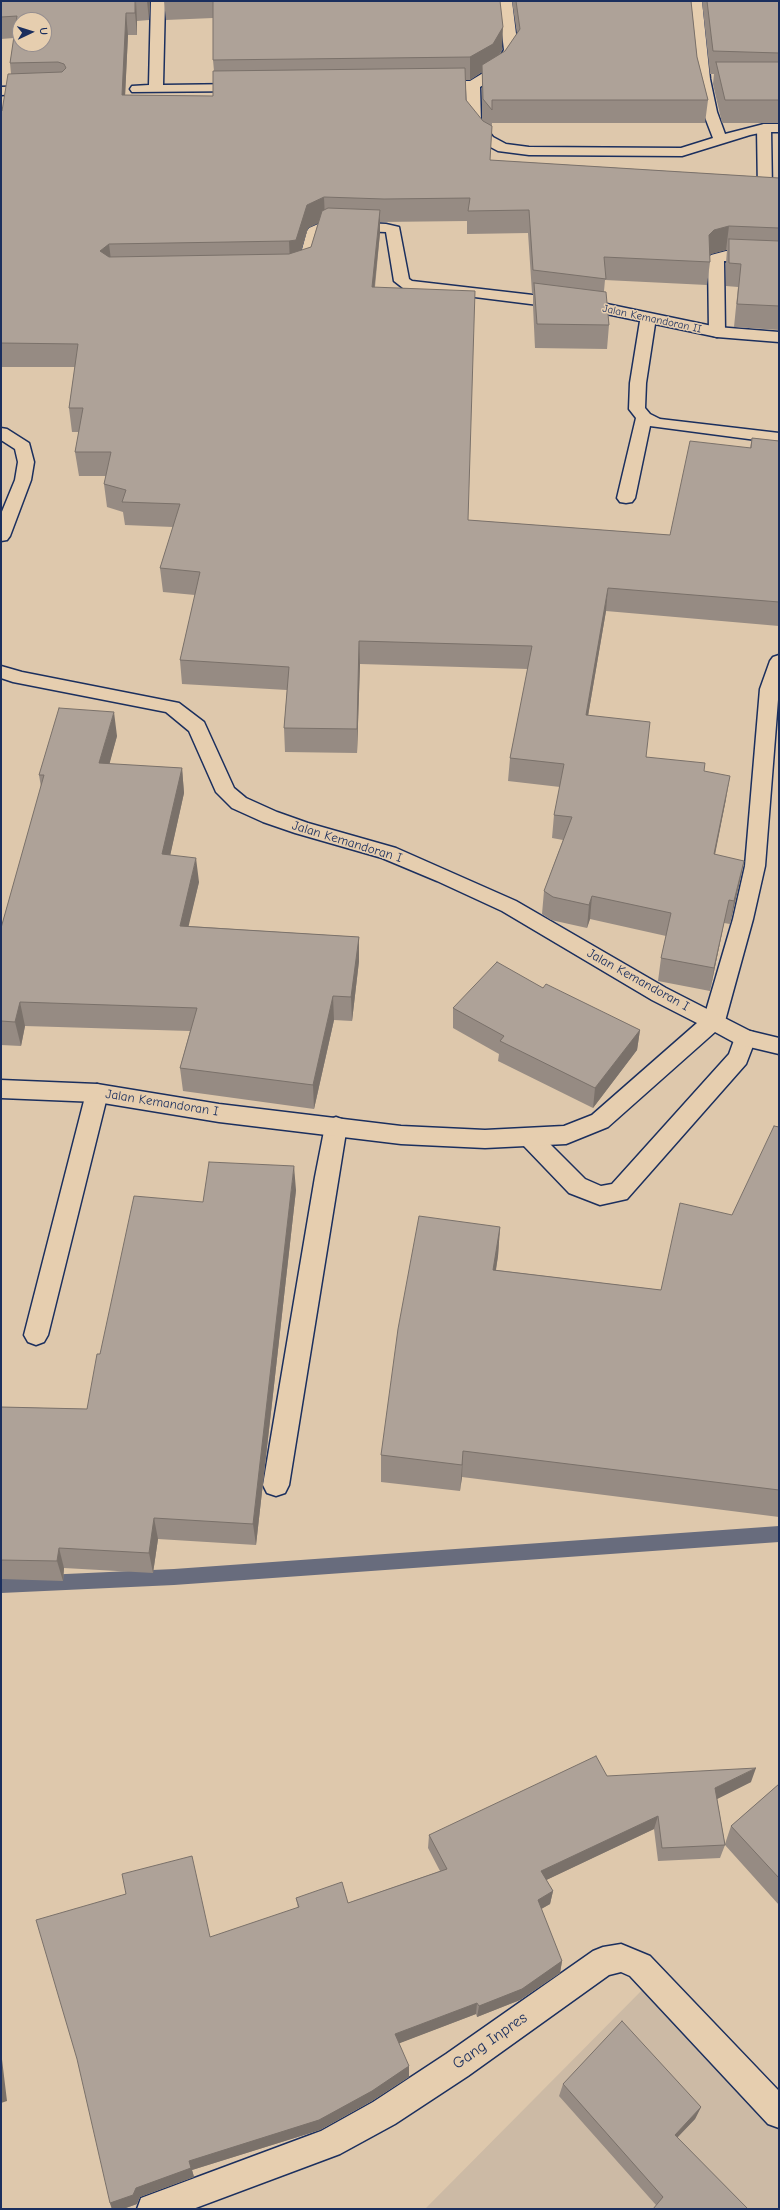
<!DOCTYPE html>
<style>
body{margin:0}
#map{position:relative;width:780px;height:2210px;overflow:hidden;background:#dec8ac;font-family:"Comic Neue",sans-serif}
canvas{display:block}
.frame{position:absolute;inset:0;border:2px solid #1b2f5e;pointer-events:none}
.north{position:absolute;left:12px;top:12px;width:40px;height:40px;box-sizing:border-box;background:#e6ceaf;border:1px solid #958e8f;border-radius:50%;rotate:86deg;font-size:11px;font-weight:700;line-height:16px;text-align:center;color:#1b2f5e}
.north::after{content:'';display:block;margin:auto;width:14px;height:18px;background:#1b2f5e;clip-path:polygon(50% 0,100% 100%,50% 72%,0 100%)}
</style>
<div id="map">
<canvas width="780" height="2210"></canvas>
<div class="frame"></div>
<div class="north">U</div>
</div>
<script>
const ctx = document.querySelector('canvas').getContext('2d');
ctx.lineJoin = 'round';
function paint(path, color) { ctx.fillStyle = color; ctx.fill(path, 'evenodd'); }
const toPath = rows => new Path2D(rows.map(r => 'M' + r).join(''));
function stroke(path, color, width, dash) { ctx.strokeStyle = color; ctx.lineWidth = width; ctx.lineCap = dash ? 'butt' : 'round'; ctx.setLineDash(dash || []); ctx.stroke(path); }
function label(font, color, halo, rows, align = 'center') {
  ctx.font = font + ' "Comic Neue",sans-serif'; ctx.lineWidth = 3; ctx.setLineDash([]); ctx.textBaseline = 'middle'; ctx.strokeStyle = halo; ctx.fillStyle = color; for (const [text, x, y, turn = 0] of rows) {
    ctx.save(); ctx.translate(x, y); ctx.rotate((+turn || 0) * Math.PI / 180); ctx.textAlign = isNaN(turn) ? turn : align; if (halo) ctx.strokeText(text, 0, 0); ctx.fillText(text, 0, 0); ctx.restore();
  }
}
paint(toPath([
 [649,1983,779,2124,779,2209,425,2209]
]), '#ccbaa5');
paint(toPath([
 [779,1526,779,1542,174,1585,1,1593,1,1577,174,1569,779,1526]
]), '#686c7d');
const service = toPath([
 [764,124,771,128,772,191,770,194,765,195,760,194,758,191,757,128,764,124],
 [325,221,386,224,399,227,409,279,412,281,602,303,717,327,779,332,779,342,717,337,655,324,646,383,645,408,650,414,660,419,779,433,779,443,650,426,635,498,632,502,626,503,620,502,617,498,636,418,629,409,630,383,640,321,602,313,403,288,394,281,386,232,328,230,321,233,310,270,297,274,292,272,289,269,292,266,298,264,307,231,309,228,325,221],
 [745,1030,753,1032,756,1038,746,1064,627,1199,600,1205,569,1193,522,1144,519,1138,522,1132,530,1129,538,1132,585,1179,601,1186,612,1184,729,1054,737,1032,745,1030],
 [97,1084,105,1087,108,1093,48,1335,44,1342,36,1345,28,1342,24,1335,86,1093,89,1087,97,1084],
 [336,1117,344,1120,347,1126,289,1485,285,1493,276,1496,267,1493,263,1485,315,1177,325,1126,328,1120,336,1117]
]);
const minor = toPath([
 [151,1,165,1,163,85,242,84,247,85,249,88,247,91,132,92,130,89,132,86,149,85,151,1],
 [498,1,512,1,518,50,503,73,480,87,481,122,493,137,506,144,529,147,681,148,713,138,703,112,696,79,688,1,702,1,710,79,717,112,725,134,764,124,779,124,779,132,764,132,750,135,682,156,529,155,498,151,483,143,467,122,466,89,437,89,430,85,437,81,470,81,493,67,504,50,498,1],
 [34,86,41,90,39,93,1,95,1,87,34,86],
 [726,251,779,253,779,263,724,261,725,332,723,335,717,337,711,335,709,332,708,258,711,255,726,251],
 [779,655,779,687,765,866,753,919,725,1021,722,1027,714,1029,706,1027,703,1021,733,919,745,866,760,689,770,661,773,657,779,655],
 [621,1944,650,1956,779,2091,779,2128,768,2124,630,1976,621,1972,609,1975,468,2076,395,2124,340,2154,193,2209,137,2209,141,2198,321,2131,373,2102,446,2054,593,1951,603,1947,621,1944]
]);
const tertiary = toPath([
 [1,428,7,429,29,443,34,462,31,480,10,536,7,540,1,541,1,514,15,480,18,462,15,449,1,440,1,428],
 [1,666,22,672,179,703,204,722,234,788,246,798,277,812,308,823,396,848,516,901,666,988,750,1031,779,1038,779,1054,737,1044,715,1032,608,1127,566,1144,485,1148,401,1144,219,1122,97,1102,1,1098,1,1080,97,1084,219,1104,401,1126,485,1130,564,1126,592,1115,697,1023,652,1000,502,911,437,881,382,858,295,833,263,822,232,808,216,792,189,731,166,712,13,682,1,678,1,666]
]);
stroke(service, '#1b2f5e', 3);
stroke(minor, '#1b2f5e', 3);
stroke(tertiary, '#1b2f5e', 3);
paint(service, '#e6ceaf');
paint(minor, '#e6ceaf');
paint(tertiary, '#e6ceaf');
paint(toPath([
 [1,1,150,1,149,20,137,21,137,35,128,35,125,95,213,96,214,71,213,60,213,18,166,20,164,1,500,1,502,50,499,55,505,51,517,34,512,1,691,1,697,57,708,100,705,123,492,123,490,160,779,178,779,330,734,327,738,287,726,286,726,263,727,250,726,250,711,254,710,255,710,262,707,285,605,280,604,291,609,325,607,349,535,348,533,306,533,294,532,293,528,233,467,234,467,221,380,222,380,233,375,287,468,520,670,535,750,448,752,438,779,441,779,626,606,611,588,716,646,757,704,771,726,799,715,855,744,861,739,885,730,924,724,923,710,991,658,981,661,958,666,936,590,919,587,928,551,920,542,914,544,891,563,840,552,838,554,815,560,787,508,781,510,758,528,669,360,664,357,753,285,752,284,728,287,690,182,684,180,660,195,595,163,592,160,568,173,527,125,525,123,512,107,507,104,484,106,476,79,476,75,452,79,432,72,432,69,408,75,367,1,367,1,111,2,111,11,74,10,63,14,38,1,39],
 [482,72,482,121,466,100,466,80,470,80],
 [318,223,311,247,301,251,308,228],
 [702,1,779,1,779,123,722,123,713,84,714,74,710,74],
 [117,736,109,764,182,768,184,793,170,855,199,882,188,926,359,937,359,961,352,1021,334,1020,314,1109,183,1091,180,1068,190,1031,25,1026,21,1046,1,1045,1,928,41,787,39,775],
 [543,988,640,1030,637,1050,593,1108,498,1061,499,1054,453,1028,453,1008],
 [779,1127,779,1517,462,1477,460,1491,381,1482,381,1455,500,1227,498,1256,496,1270,661,1290,732,1215],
 [296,1190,256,1545,158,1539,153,1573,64,1568,63,1581,1,1579,1,1407,87,1409,100,1354,203,1202],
 [607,1776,751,1782,717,1799,725,1844,731,1826,779,1784,779,1905,725,1845,720,1858,658,1861,654,1829,546,1880,553,1891,550,1904,541,1909,562,1961,560,1973,520,2000,477,2017,476,2014,399,2043,409,2077,372,2101,320,2130,192,2170,194,2177,140,2197,137,2204,123,2209,112,2209,110,2203,298,1908,296,1898,348,1903,440,1871,428,1848,429,1835],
 [563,2084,701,2107,695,2119,677,2138,748,2209,656,2205,559,2096]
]), '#968b83');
paint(toPath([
 [136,1,137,21,137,35,135,13],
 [147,1,150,1,149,20],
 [126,13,128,35,124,118,122,95],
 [503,27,502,50,492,66,482,65,482,72,470,80,470,57],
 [324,197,325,220,308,228,297,263,290,264,289,241,307,205],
 [380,210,380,233,372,310,372,287],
 [729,226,726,250,711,254,706,258,709,235,714,230],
 [109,244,112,268,100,251],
 [608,588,606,611,584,739,586,715],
 [359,641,360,664,357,753,357,729],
 [114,712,117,736,103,788,99,763],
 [182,768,184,793,165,879,162,854],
 [730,776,726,799,710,878,714,854],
 [196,858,199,882,183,950,180,926],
 [744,861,739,885,730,924,734,901],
 [592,896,590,919,587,928,589,905],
 [729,900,724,923,710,991,714,968],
 [359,937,359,961,352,1021,351,997],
 [333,996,334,1020,314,1109,313,1085],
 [20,1002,25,1026,21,1046,15,1022],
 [640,1030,637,1050,593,1108,595,1088],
 [294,1166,296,1190,256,1545,253,1524],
 [500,1227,498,1256,491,1299,493,1270],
 [463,1451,462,1477,460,1491,462,1465],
 [154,1518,158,1539,153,1573,149,1553],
 [59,1548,64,1568,63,1581,57,1561],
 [756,1768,751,1782,711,1802,715,1788],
 [658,1816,654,1829,538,1884,541,1871],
 [553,1891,550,1904,536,1912,538,1900],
 [562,1961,560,1973,520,2000,477,2017,479,2006],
 [477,2003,476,2014,395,2045,395,2034],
 [1,2051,7,2101,1,2103],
 [409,2066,409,2077,372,2101,320,2130,192,2170,194,2177,140,2197,137,2204,123,2209,112,2209,110,2203,136,2188,189,2161],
 [701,2107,695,2119,669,2146,675,2135]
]), '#7a716a');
const building = toPath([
 [1,1,135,1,135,13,126,13,122,95,213,96,213,71,465,68,466,100,483,121,492,126,490,160,779,178,779,228,729,226,714,230,709,235,710,262,604,257,606,279,533,270,529,210,468,211,470,198,384,199,324,197,307,205,296,240,289,241,109,244,100,251,109,257,289,254,311,247,322,211,328,208,380,210,372,287,475,291,468,520,670,535,690,441,751,448,752,438,779,441,779,602,608,588,586,715,650,722,646,757,705,763,704,771,730,776,714,854,744,861,734,901,729,900,714,968,661,958,671,913,592,896,589,905,553,897,544,891,572,817,554,815,564,764,510,758,532,646,359,641,357,729,284,728,289,667,180,660,200,572,160,568,180,504,122,502,126,490,104,484,111,452,75,452,83,408,69,408,78,344,1,343,1,111,2,111,8,74,62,72,66,68,64,64,58,62,10,63,17,16,1,17,1,1],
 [20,20,44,20,44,44,20,44,20,20],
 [213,1,500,1,503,27,493,44,470,57,213,60,213,1],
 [516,1,691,1,697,57,708,100,492,100,492,110,483,99,482,65,505,51,520,29,516,1],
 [707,1,779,1,779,53,713,51,707,1],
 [716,62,779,62,779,100,725,100,716,62],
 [729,239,779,241,779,306,737,304,741,264,729,263,729,239],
 [534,283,606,292,609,325,537,324,534,283],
 [59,708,114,712,99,763,182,768,162,854,196,858,180,926,359,937,351,997,333,996,313,1085,180,1068,197,1008,20,1002,15,1022,1,1021,1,928,44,775,39,775,59,708],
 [497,962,543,988,546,984,640,1030,595,1088,500,1041,504,1036,453,1008,497,962],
 [774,1126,779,1127,779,1490,463,1451,462,1465,381,1455,398,1329,419,1216,500,1227,493,1270,661,1290,680,1203,732,1215,774,1126],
 [209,1162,294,1166,253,1524,154,1518,149,1553,59,1548,57,1561,1,1560,1,1407,87,1409,97,1354,100,1354,134,1196,203,1202,209,1162],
 [596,1756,607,1776,756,1768,715,1788,725,1845,662,1848,658,1816,541,1871,553,1891,538,1900,562,1961,522,1989,479,2006,477,2003,395,2034,409,2066,372,2091,319,2120,189,2161,191,2168,136,2188,133,2195,110,2203,77,2059,36,1920,126,1894,122,1874,192,1856,210,1937,299,1907,296,1898,342,1882,348,1903,447,1869,429,1835,596,1756],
 [779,1784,779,1878,731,1826,779,1784],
 [622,2021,701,2107,675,2135,748,2209,653,2209,663,2197,563,2084,622,2021]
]);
paint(building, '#aea298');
stroke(building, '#7a716a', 1);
label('11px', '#1b2f5e', '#e6ceaf', [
 ["Jalan Kemandoran II",652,319,12]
]);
label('13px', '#1b2f5e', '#e6ceaf', [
 ["Jalan Kemandoran I",347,842,17],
 ["Jalan Kemandoran I",638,980,29],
 ["Jalan Kemandoran I",162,1103,9]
]);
label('16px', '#1b2f5e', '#e6ceaf', [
 ["Gang Inpres",490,2041,-35]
]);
</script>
